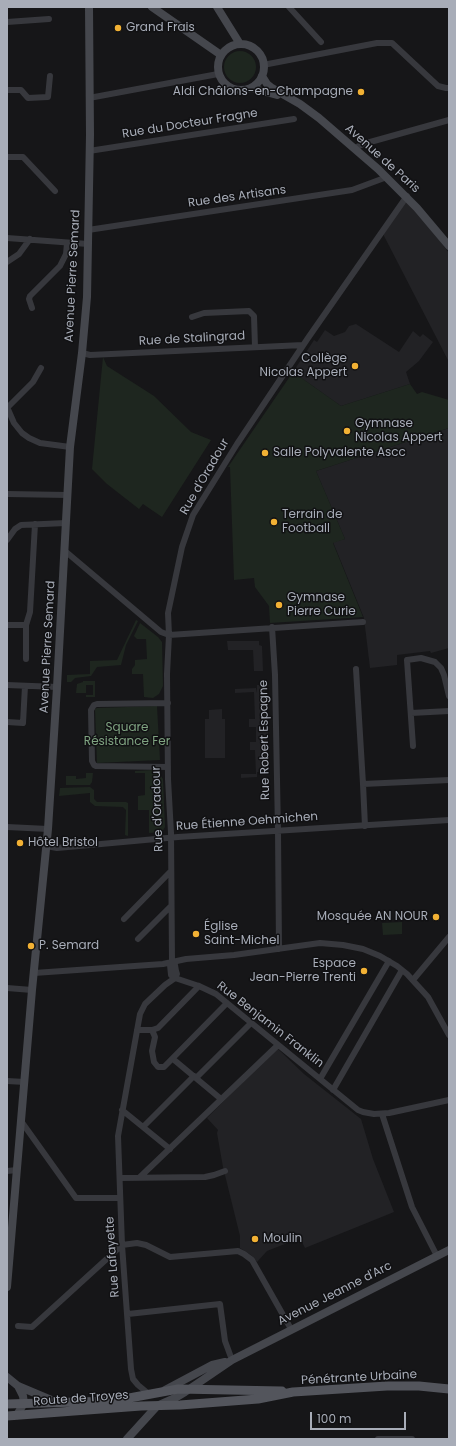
<!DOCTYPE html>
<meta charset="utf-8">
<style>
body{margin:0}
#map{position:relative;width:456px;height:1446px;overflow:hidden;background:#161618;font-family:Poppins,sans-serif}
canvas{display:block}
.frame{position:absolute;inset:0;border:8px solid #a8adb8;pointer-events:none}
.scale{position:absolute;left:310px;top:1412px;width:96px;height:18px;box-sizing:border-box;border:2px solid #a8adb8;border-top:0;padding-left:5px;font-size:12px;line-height:14px;white-space:nowrap;color:#a8adb8;-webkit-text-stroke:3px #111113;paint-order:stroke}
</style>
<div id="map">
<canvas width="456" height="1446"></canvas>
<div class="frame"></div>
<div class="scale">100 m</div>
</div>
<script>
const ctx = document.querySelector('canvas').getContext('2d');
ctx.lineJoin = 'round';
function paint(path, color) { ctx.fillStyle = color; ctx.fill(path, 'evenodd'); }
const toPath = rows => new Path2D(rows.map(r => 'M' + r).join(''));
function stroke(path, color, width, dash) { ctx.strokeStyle = color; ctx.lineWidth = width; ctx.lineCap = dash ? 'butt' : 'round'; ctx.setLineDash(dash || []); ctx.stroke(path); }
function label(font, color, halo, rows, align = 'center') {
  ctx.font = font + ' Poppins,sans-serif'; ctx.lineWidth = 3; ctx.setLineDash([]); ctx.textBaseline = 'middle'; ctx.strokeStyle = halo; ctx.fillStyle = color; for (const [text, x, y, turn = 0] of rows) {
    ctx.save(); ctx.translate(x, y); ctx.rotate((+turn || 0) * Math.PI / 180); ctx.textAlign = isNaN(turn) ? turn : align; if (halo) ctx.strokeText(text, 0, 0); ctx.fillText(text, 0, 0); ctx.restore();
  }
}
paint(toPath([
 [406,195,449,253,449,362,383,234],
 [356,324,399,352,413,331,420,337,423,334,433,342,419,361,406,372,410,384,341,406,293,372,314,340,317,342,325,330,334,336,345,332,349,326],
 [449,428,449,648,431,653,430,651,397,655,397,665,370,668,364,618,333,542,345,539,316,471],
 [259,641,259,645,262,646,263,671,254,671,253,650,228,650,227,641],
 [257,685,265,685,265,693,266,693,266,724,268,724,268,741,266,741,268,772,257,772,257,777,241,778,241,774,256,774,255,750,250,750,250,742,256,742,256,727,249,727,249,719,255,719,254,692,235,693,235,689,256,688,257,693],
 [222,709,222,719,225,719,225,758,205,758,205,719,209,719,209,710],
 [277,1048,304,1074,361,1119,373,1159,394,1212,305,1248,300,1238,267,1251,257,1262,251,1255,240,1248,240,1236,223,1167,217,1133,218,1130,207,1118]
]), '#222225');
paint(toPath([
 '224 67a16 16 0 1 1 32 0a16 16 0 1 1-32 0Z',
 [103,357,107,366,154,396,191,432,211,440,162,517,143,504,139,509,107,484,92,469],
 [293,372,341,406,410,384,417,394,422,392,449,400,449,428,316,471,345,539,333,543,363,617,270,623,269,606,255,587,254,578,234,580,230,467,228,467],
 [136,620,138,621,126,645,121,665,97,667,91,676,75,678,71,682,67,682,67,675,90,674,90,661,117,660],
 [140,623,158,637,162,642,163,686,159,694,153,698,144,697,143,674,132,674,132,669,135,665,135,660,147,659,146,639,137,639,134,636],
 [83,681,95,681,95,697,86,697,86,695,93,695,93,685,86,685,86,693,76,693,77,684,83,682],
 [157,706,160,760,97,763,95,709,97,708],
 [153,770,158,772,163,779,165,827,162,832,149,833,149,810,138,810,138,796,145,795,145,773,135,773,135,771],
 [86,773,93,773,92,782,90,785,66,785,66,776,76,776,76,779,86,778],
 [90,787,94,790,94,799,97,802,126,802,128,803,128,836,125,835,126,810,123,807,95,806,90,802,90,793,59,796,60,788],
 [402,922,402,934,383,935,382,923]
]), '#1e261f');
stroke(toPath([
 [289,7,321,42],
 [7,22,49,19],
 [263,65,377,43,392,43,438,86,446,88,449,88],
 [7,90,21,90,28,98,48,97,50,76],
 [89,98,218,74],
 [355,148,363,144,449,120],
 [89,151,294,119],
 [7,157,23,157,55,191],
 [88,230,352,190,387,177],
 [7,238,88,244],
 [7,262,19,254,30,239],
 [32,308,29,299,30,296,60,266,66,254,67,243],
 [192,317,204,313,249,311,254,316,255,347],
 [82,353,90,355,303,345],
 [7,407,14,423,22,433,29,438,40,443,70,447],
 [7,408,33,382,41,368],
 [7,494,68,495],
 [7,540,15,529,21,525,66,523],
 [65,551,161,632,169,635,363,622],
 [7,625,26,625],
 [272,627,275,675,278,831,279,949],
 [26,659,26,625,30,612,35,524],
 [356,669,363,784,365,826],
 [7,685,57,687],
 [168,703,97,704,94,705,91,710,92,761,94,765,96,766,168,767],
 [411,713,449,711],
 [7,722,23,723,25,686],
 [413,746,407,660,421,658,435,662,441,668,444,675,449,696],
 [363,784,449,780],
 [7,827,48,829],
 [46,846,57,848,178,837,449,820],
 [124,919,171,871],
 [138,939,171,906],
 [172,962,175,965,176,971,177,974,175,978],
 [34,973,163,964,186,959,234,955,320,943,343,945,363,949,380,956,397,966,407,974,428,997,449,1035],
 [175,978,171,975,170,965,172,962,171,833,168,779,167,674,169,635,168,613,182,547,193,515,237,444,308,338,407,196],
 [175,978,199,986,216,994,358,1110,363,1112,374,1114,389,1113,449,1100],
 [413,980,449,937],
 [7,988,32,990],
 [137,1030,152,1030,158,1028,199,986],
 [152,1030,155,1037,152,1051,154,1062,158,1067,164,1067,227,1003],
 [173,1059,221,1099],
 [196,1078,251,1023],
 [320,1079,389,961],
 [7,1081,25,1082],
 [333,1090,402,970],
 [122,1110,170,1149],
 [382,1114,412,1207,437,1256],
 [21,1121,76,1198,120,1198],
 [143,1127,194,1076],
 [7,1171,17,1170],
 [140,1177,278,1045],
 [120,1178,205,1177,214,1175,225,1171],
 [128,1314,220,1304,225,1341,232,1360],
 [18,1326,32,1327,122,1245,137,1243,146,1245,170,1257,238,1251,244,1254,252,1260,291,1329],
 [150,1395,138,1385,133,1379,131,1369,122,1245,118,1136,140,1014,145,1004,165,985,175,978],
 [378,1439,412,1439]
]), '#37383d', 6);
stroke(toPath([
 [152,7,221,55],
 [217,7,240,44],
 '218 67a23 23 0 1 1 46 0a23 23 0 1 1-46 0Z',
 [262,76,267,84,272,88,300,104,319,118,378,169,417,208,449,246],
 [251,88,277,95],
 [7,1287,32,990,48,829,57,687,70,447,82,353,87,297,90,135,89,7],
 [7,1377,18,1386,56,1402],
 [165,1390,212,1365,225,1362],
 [17,1415,24,1403,23,1396,18,1386],
 [127,1439,157,1406,175,1398,185,1392,232,1360,449,1250]
]), '#45474d', 8);
stroke(toPath([
 [7,1404,113,1401,178,1389,282,1391],
 [7,1416,141,1406,180,1405,258,1399,293,1392,387,1386,419,1386,449,1389]
]), '#53555c', 9);
for (const [x, y, r, color] of [
 [118,28,4,"#f2b134"],
 [361,92,4,"#f2b134"],
 [355,366,4,"#f2b134"],
 [347,431,4,"#f2b134"],
 [265,453,4,"#f2b134"],
 [274,522,4,"#f2b134"],
 [279,605,4,"#f2b134"],
 [20,843,4,"#f2b134"],
 [436,917,4,"#f2b134"],
 [196,934,4,"#f2b134"],
 [31,946,4,"#f2b134"],
 [364,971,4,"#f2b134"],
 [255,1239,4,"#f2b134"]
]) { const dot = new Path2D(); dot.arc(x, y, r, 0, 2 * Math.PI); ctx.fillStyle = color; ctx.fill(dot); stroke(dot, '#111113', 1.5); }
label('12px', '#a8adb8', '#111113', [
 ["Grand Frais",126,28],
 ["Aldi Châlons-en-Champagne",353,92,"right"],
 ["Collège",347,359,"right"],
 ["Nicolas Appert",347,373,"right"],
 ["Gymnase",355,424],
 ["Nicolas Appert",355,438],
 ["Salle Polyvalente Ascc",273,453],
 ["Terrain de",282,515],
 ["Football",282,529],
 ["Gymnase",287,598],
 ["Pierre Curie",287,612],
 ["Hôtel Bristol",28,843],
 ["Mosquée AN NOUR",428,917,"right"],
 ["Église",204,927],
 ["Saint-Michel",204,941],
 ["P. Semard",39,946],
 ["Espace",356,964,"right"],
 ["Jean-Pierre Trenti",356,978,"right"],
 ["Moulin",263,1239]
], 'left');
label('12px', '#a8adb8', '#111113', [
 ["Rue du Docteur Fragne",190,124,-9],
 ["Avenue de Paris",382,159,42],
 ["Rue des Artisans",237,197,-8],
 ["Avenue Pierre Semard",73,276,-87],
 ["Rue de Stalingrad",192,339,-3],
 ["Rue d'Oradour",205,477,-60],
 ["Avenue Pierre Semard",48,647,-87],
 ["Rue Robert Espagne",265,740,-91],
 ["Rue d'Oradour",158,809,-92],
 ["Rue Étienne Oehmichen",247,822,-4],
 ["Rue Benjamin Franklin",270,1025,38],
 ["Rue Lafayette",113,1257,-94],
 ["Avenue Jeanne d'Arc",335,1294,-27],
 ["Pénétrante Urbaine",359,1378,-3],
 ["Route de Troyes",81,1399,-4]
]);
label('12px', '#7fa381', '#111113', [
 ["Square",127,728],
 ["Résistance Fer",127,742]
]);
</script>
